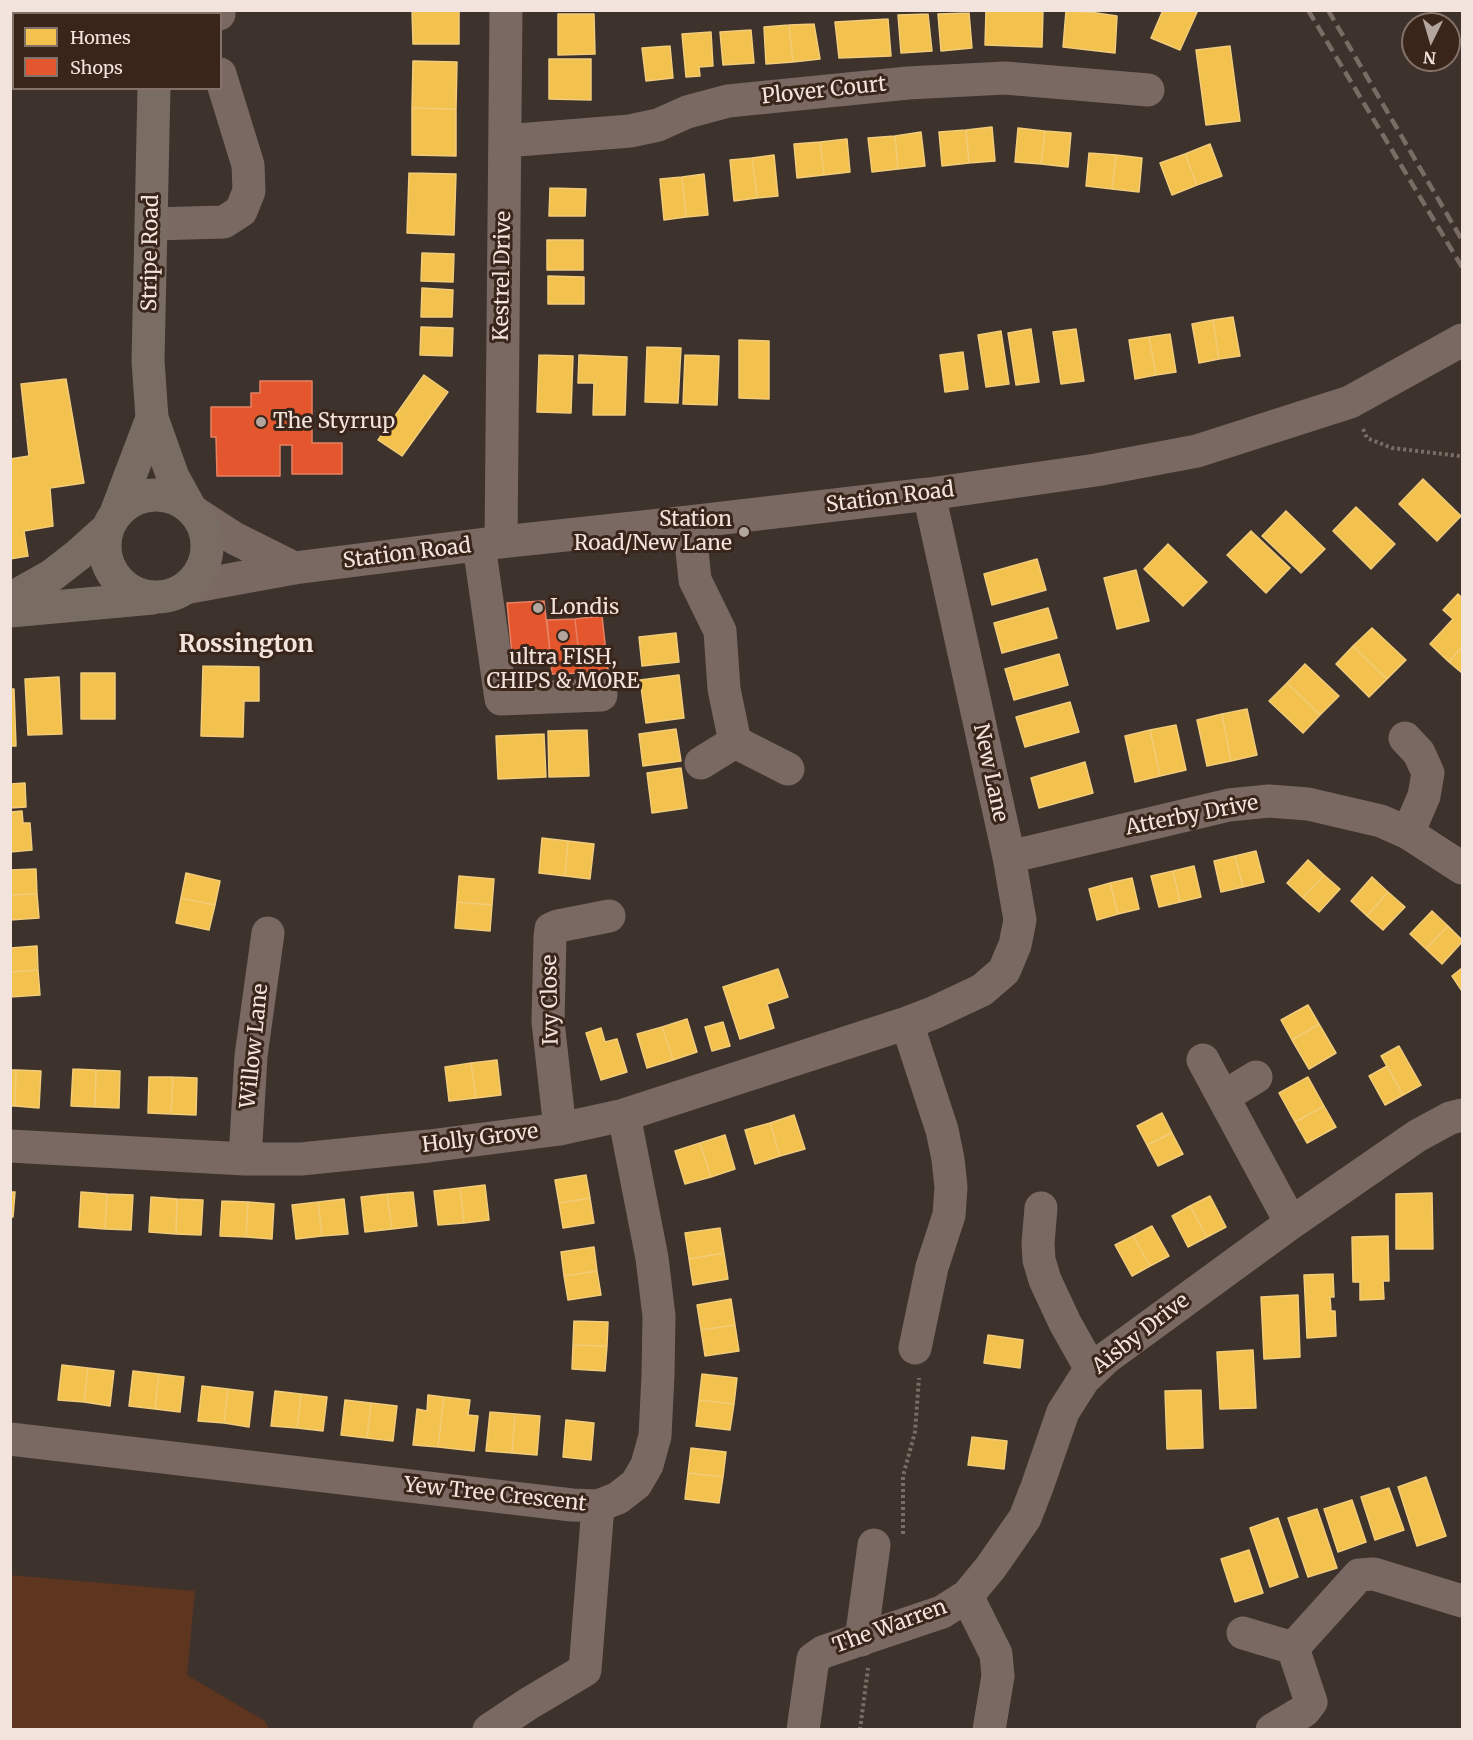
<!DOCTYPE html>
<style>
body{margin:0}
#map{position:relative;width:1473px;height:1740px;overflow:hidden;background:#3d322c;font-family:Merriweather,serif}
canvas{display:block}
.frame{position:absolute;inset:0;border:12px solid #f2e4dc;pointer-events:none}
.legend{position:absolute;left:12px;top:12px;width:210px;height:78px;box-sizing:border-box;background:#3a251a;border:2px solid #847168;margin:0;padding:8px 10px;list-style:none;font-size:18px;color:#f2e4dc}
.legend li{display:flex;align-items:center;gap:12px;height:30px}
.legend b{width:30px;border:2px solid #847168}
.north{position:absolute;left:1401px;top:12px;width:60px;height:60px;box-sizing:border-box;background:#3a251a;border:2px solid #847168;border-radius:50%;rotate:185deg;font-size:16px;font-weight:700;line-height:24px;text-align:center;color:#f2e4dc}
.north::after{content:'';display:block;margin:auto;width:21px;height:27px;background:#b3a69e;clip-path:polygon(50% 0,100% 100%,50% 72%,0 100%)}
</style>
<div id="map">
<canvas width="1473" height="1740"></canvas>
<div class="frame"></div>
<ul class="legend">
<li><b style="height:16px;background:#f2c14e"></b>Homes</li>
<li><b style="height:16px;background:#e4572e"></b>Shops</li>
</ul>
<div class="north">N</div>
</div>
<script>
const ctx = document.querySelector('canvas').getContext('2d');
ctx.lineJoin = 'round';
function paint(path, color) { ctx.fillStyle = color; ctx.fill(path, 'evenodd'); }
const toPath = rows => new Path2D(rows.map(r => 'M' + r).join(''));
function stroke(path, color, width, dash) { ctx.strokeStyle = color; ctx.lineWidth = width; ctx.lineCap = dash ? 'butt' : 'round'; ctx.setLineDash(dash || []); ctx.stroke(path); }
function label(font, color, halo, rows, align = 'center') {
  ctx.font = font + ' Merriweather,serif'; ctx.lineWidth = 6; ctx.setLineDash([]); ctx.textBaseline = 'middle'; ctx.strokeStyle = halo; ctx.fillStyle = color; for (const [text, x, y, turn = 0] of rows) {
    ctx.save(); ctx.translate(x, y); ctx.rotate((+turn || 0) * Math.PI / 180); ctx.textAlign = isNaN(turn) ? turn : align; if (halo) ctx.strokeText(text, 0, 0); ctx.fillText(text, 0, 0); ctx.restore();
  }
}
paint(toPath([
 [10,1575,195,1591,187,1675,265,1721,269,1729,11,1729]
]), '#5e351e');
const homes = toPath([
 [412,10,459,10,459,44,413,44,412,10],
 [986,10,1043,10,1042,47,985,45,986,10],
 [1163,10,1198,10,1180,50,1151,38,1163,10],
 [1066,11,1090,12,1117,16,1115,53,1063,47,1066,11],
 [969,13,972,48,941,51,938,14,969,13],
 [558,14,594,14,595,54,558,55,558,14],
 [928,14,932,51,901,53,898,15,928,14],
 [888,19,891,56,839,58,835,22,888,19],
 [814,24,820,59,793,62,789,25,814,24],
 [789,25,793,62,766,64,764,27,789,25],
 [751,30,754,63,723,65,720,32,751,30],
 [711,32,713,66,699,67,700,76,686,77,682,34,711,32],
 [670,46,673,78,646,81,642,48,670,46],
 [1230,46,1240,121,1206,125,1196,50,1230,46],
 [549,59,591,59,591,100,549,99,549,59],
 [413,61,457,62,456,109,412,108,413,61],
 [412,108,456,109,456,156,412,155,412,108],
 [992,127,995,161,969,163,966,130,992,127],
 [1018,128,1045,131,1041,164,1015,162,1018,128],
 [966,130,969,163,942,166,939,132,966,130],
 [1045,131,1071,133,1068,167,1041,164,1045,131],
 [921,132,925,166,898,169,895,136,921,132],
 [895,136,898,169,872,172,868,138,895,136],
 [847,139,850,172,824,175,820,142,847,139],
 [820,142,824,175,797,178,794,144,820,142],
 [1210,144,1222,176,1197,185,1185,154,1210,144],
 [1089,153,1116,155,1112,189,1086,186,1089,153],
 [1185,154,1197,185,1172,195,1160,163,1185,154],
 [774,155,778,196,757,198,752,158,774,155],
 [1116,155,1142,158,1139,192,1112,189,1116,155],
 [752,158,757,198,734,201,730,160,752,158],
 [409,173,456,174,454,235,407,233,409,173],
 [704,174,708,215,686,217,682,177,704,174],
 [682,177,686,217,664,220,660,179,682,177],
 [550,188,586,189,585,216,549,216,550,188],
 [547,240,583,240,583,270,547,270,547,240],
 [422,253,454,254,453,282,421,281,422,253],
 [548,276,584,277,584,304,548,304,548,276],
 [422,288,453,290,452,317,421,317,422,288],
 [1233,317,1240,356,1219,359,1213,320,1233,317],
 [1213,320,1219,359,1199,363,1192,324,1213,320],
 [421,327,453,328,452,356,420,355,421,327],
 [1031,329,1039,382,1016,385,1008,333,1031,329],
 [1076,329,1084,381,1061,384,1053,332,1076,329],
 [1001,331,1009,384,986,387,978,335,1001,331],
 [1170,334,1176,372,1156,375,1149,337,1170,334],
 [1149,337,1156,375,1135,379,1129,340,1149,337],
 [739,340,769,341,769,399,739,398,739,340],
 [647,347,681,348,678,403,645,402,647,347],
 [963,352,968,389,945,392,940,355,963,352],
 [539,355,573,356,571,413,537,412,539,355],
 [579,355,627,357,625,415,593,415,594,383,578,383,579,355],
 [685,355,719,356,717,405,683,404,685,355],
 [424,375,448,392,402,456,378,440,424,375],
 [66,379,84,483,50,488,53,526,24,531,28,556,10,559,10,459,29,456,21,384,66,379],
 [1423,479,1461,516,1437,541,1399,504,1423,479],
 [1356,507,1395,544,1371,569,1333,531,1356,507],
 [1286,511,1325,549,1301,573,1262,536,1286,511],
 [1251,531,1290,568,1266,593,1227,555,1251,531],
 [1168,544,1207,582,1183,606,1144,569,1168,544],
 [1037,559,1046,590,992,605,984,574,1037,559],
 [1136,570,1149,621,1117,629,1104,578,1136,570],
 [1458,594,1462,598,1462,647,1449,662,1430,644,1453,619,1443,610,1458,594],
 [1048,608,1057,638,1002,653,994,623,1048,608],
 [1372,628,1406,660,1387,679,1353,646,1372,628],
 [676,633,679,662,642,666,639,637,676,633],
 [1353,646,1387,679,1369,697,1336,664,1353,646],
 [1462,647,1462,673,1449,662,1462,647],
 [1059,654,1068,685,1014,700,1005,669,1059,654],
 [1305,664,1339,696,1320,715,1287,683,1305,664],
 [203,666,259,667,259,701,244,701,243,737,201,736,203,666],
 [81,673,115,673,115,719,81,719,81,673],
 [679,675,684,718,646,723,640,680,679,675],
 [59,677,62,734,28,735,25,679,59,677],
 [1287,683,1320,715,1303,733,1269,701,1287,683],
 [10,689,14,689,16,746,10,746,10,689],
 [1070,702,1079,732,1025,747,1016,717,1070,702],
 [1247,709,1257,755,1231,761,1222,714,1247,709],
 [1222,714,1231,761,1207,766,1197,720,1222,714],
 [1176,725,1186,770,1160,776,1150,730,1176,725],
 [676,729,681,761,643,766,639,734,676,729],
 [587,730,589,776,549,777,548,731,587,730],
 [1150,730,1160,776,1135,782,1125,736,1150,730],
 [544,734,546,777,498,779,496,736,544,734],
 [1085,762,1093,793,1039,808,1031,778,1085,762],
 [681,768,687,808,652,813,647,773,681,768],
 [25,783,26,807,10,808,10,784,25,783],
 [22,811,23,823,30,823,32,850,10,852,10,812,22,811],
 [542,838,568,841,565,876,539,873,542,838],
 [568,841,594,844,590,879,565,876,568,841],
 [1256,851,1264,882,1243,887,1235,856,1256,851],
 [1235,856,1243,887,1221,892,1214,861,1235,856],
 [1308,860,1324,875,1303,898,1287,883,1308,860],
 [1194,866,1201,897,1180,902,1173,871,1194,866],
 [36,869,37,894,10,895,10,870,36,869],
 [1173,871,1180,902,1159,907,1151,876,1173,871],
 [186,873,220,881,215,905,181,898,186,873],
 [1324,875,1340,889,1319,912,1303,898,1324,875],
 [459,876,494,879,492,905,457,902,459,876],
 [1372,877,1388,892,1367,916,1351,901,1372,877],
 [1132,878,1139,909,1118,914,1110,883,1132,878],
 [1110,883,1118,914,1097,920,1089,889,1110,883],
 [1388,892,1405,907,1383,930,1367,916,1388,892],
 [37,894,39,918,10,920,10,895,37,894],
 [181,898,215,905,209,930,176,923,181,898],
 [457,902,492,905,490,931,455,928,457,902],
 [1432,911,1448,926,1426,949,1410,934,1432,911],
 [1448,926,1462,940,1462,942,1442,964,1426,949,1448,926],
 [37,946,38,970,10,972,10,948,37,946],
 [1462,968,1462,991,1452,976,1462,968],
 [778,969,788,997,767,1004,774,1028,740,1039,723,987,778,969],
 [38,970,40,995,10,997,10,972,38,970],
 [1308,1005,1319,1024,1292,1040,1281,1020,1308,1005],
 [687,1019,697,1052,673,1060,662,1027,687,1019],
 [723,1022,730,1046,712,1051,705,1027,723,1022],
 [1319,1024,1336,1053,1309,1069,1292,1040,1319,1024],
 [662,1027,673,1060,647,1068,637,1034,662,1027],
 [601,1028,605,1042,617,1039,627,1072,601,1080,586,1033,601,1028],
 [1399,1046,1421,1085,1403,1095,1381,1056,1399,1046],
 [497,1060,501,1095,476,1098,471,1063,497,1060],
 [471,1063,476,1098,449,1101,445,1067,471,1063],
 [1387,1066,1403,1095,1385,1105,1369,1076,1387,1066],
 [73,1069,96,1070,95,1107,71,1106,73,1069],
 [10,1070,16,1070,15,1106,10,1106,10,1070],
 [16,1070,41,1071,39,1108,15,1106,16,1070],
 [96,1070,120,1071,119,1108,95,1107,96,1070],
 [149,1077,173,1077,171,1114,148,1113,149,1077],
 [173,1077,197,1078,196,1115,171,1114,173,1077],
 [1308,1077,1324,1106,1295,1122,1279,1093,1308,1077],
 [1324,1106,1336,1127,1307,1143,1295,1122,1324,1106],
 [1162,1113,1172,1133,1147,1145,1137,1126,1162,1113],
 [794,1115,805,1149,780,1156,770,1123,794,1115],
 [770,1123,780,1156,755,1164,745,1130,770,1123],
 [1172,1133,1183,1154,1158,1166,1147,1145,1172,1133],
 [725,1135,735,1169,711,1177,700,1143,725,1135],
 [700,1143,711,1177,685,1184,675,1151,700,1143],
 [586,1175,590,1198,559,1203,555,1180,586,1175],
 [485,1185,489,1220,464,1223,460,1188,485,1185],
 [460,1188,464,1223,438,1225,434,1191,460,1188],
 [10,1192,15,1192,13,1217,10,1217,10,1192],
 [81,1192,107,1194,105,1229,79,1227,81,1192],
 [413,1192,417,1226,392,1229,387,1194,413,1192],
 [1432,1193,1433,1249,1396,1249,1396,1194,1432,1193],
 [107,1194,133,1195,131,1230,105,1229,107,1194],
 [387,1194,392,1229,365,1232,361,1197,387,1194],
 [1210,1196,1226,1227,1207,1237,1190,1206,1210,1196],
 [151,1197,177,1199,176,1234,149,1232,151,1197],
 [590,1198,594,1223,563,1228,559,1203,590,1198],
 [177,1199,203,1200,201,1235,176,1234,177,1199],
 [344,1199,348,1234,322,1236,318,1202,344,1199],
 [222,1201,248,1202,246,1237,220,1236,222,1201],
 [248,1202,274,1204,272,1239,246,1237,248,1202],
 [318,1202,322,1236,296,1239,292,1205,318,1202],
 [1190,1206,1207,1237,1188,1247,1172,1216,1190,1206],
 [1152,1226,1169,1256,1150,1266,1133,1236,1152,1226],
 [720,1228,724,1253,689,1259,685,1233,720,1228],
 [1133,1236,1150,1266,1132,1276,1115,1245,1133,1236],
 [1388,1236,1389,1281,1383,1281,1384,1299,1360,1300,1360,1282,1353,1282,1352,1237,1388,1236],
 [594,1247,597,1271,564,1276,561,1252,594,1247],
 [724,1253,728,1279,693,1285,689,1259,724,1253],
 [597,1271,601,1295,568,1300,564,1276,597,1271],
 [1333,1274,1334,1297,1330,1297,1331,1311,1335,1311,1336,1336,1307,1338,1304,1275,1333,1274],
 [1298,1295,1300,1357,1264,1359,1261,1297,1298,1295],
 [731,1299,735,1325,701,1330,697,1305,731,1299],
 [574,1321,608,1322,607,1346,573,1345,574,1321],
 [735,1325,739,1351,705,1356,701,1330,735,1325],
 [988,1335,1023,1340,1020,1368,984,1363,988,1335],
 [573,1345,607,1346,605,1371,572,1369,573,1345],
 [1253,1350,1256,1408,1220,1409,1217,1352,1253,1350],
 [62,1365,88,1368,84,1402,58,1400,62,1365],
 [88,1368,114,1371,110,1406,84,1402,88,1368],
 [133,1371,159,1374,155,1409,129,1406,133,1371],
 [159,1374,184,1377,180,1412,155,1409,159,1374],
 [702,1374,737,1378,734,1404,699,1400,702,1374],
 [202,1386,228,1389,224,1423,198,1421,202,1386],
 [228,1389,253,1392,249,1427,224,1423,228,1389],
 [1201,1390,1203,1448,1167,1449,1165,1391,1201,1390],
 [275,1391,301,1394,297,1428,271,1426,275,1391],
 [301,1394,327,1397,323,1431,297,1428,301,1394],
 [428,1395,444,1397,438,1447,413,1445,417,1409,427,1411,428,1395],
 [444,1397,470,1400,468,1415,478,1416,474,1451,438,1447,444,1397],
 [345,1400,371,1403,367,1438,341,1435,345,1400],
 [699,1400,734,1404,730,1430,696,1426,699,1400],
 [371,1403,397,1406,393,1441,367,1438,371,1403],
 [490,1412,515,1414,512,1453,486,1451,490,1412],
 [515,1414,540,1416,537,1455,512,1453,515,1414],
 [566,1420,594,1423,591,1460,563,1457,566,1420],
 [972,1437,1007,1441,1004,1469,968,1465,972,1437],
 [691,1448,726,1452,723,1477,688,1473,691,1448],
 [688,1473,723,1477,719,1503,685,1499,688,1473],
 [1426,1477,1446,1536,1417,1546,1398,1487,1426,1477],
 [1389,1488,1404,1530,1375,1540,1361,1497,1389,1488],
 [1352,1500,1366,1542,1338,1552,1324,1509,1352,1500],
 [1317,1509,1337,1568,1308,1577,1288,1518,1317,1509],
 [1278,1518,1298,1577,1270,1587,1250,1528,1278,1518],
 [1249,1550,1263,1593,1235,1602,1221,1559,1249,1550]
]);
paint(homes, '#f2c14e');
stroke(homes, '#f2cc79', 1.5);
const shops = toPath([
 [260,381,312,381,312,443,342,443,342,474,292,474,292,445,280,445,280,476,217,476,216,437,211,437,211,407,251,407,251,393,260,393,260,381],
 [544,601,550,652,512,655,507,603,544,601],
 [602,616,608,670,581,673,575,619,602,616],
 [575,619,581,673,552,674,547,620,575,619]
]);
paint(shops, '#e4572e');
stroke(shops, '#e88162', 1.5);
stroke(toPath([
 [1363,429,1367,438,1392,448,1460,456,1462,458],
 [903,1534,903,1476,915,1432,919,1378],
 [860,1730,868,1668]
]), '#796d66', 4, [3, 3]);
stroke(toPath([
 [219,14,219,10],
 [10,68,14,68],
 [505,141,630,131,658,125,687,112,728,101,908,83,1005,78,1148,90],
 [152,224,224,222,241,211,249,191,248,165,220,74],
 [194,512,234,538,294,568],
 [689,522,695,580,720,631,724,689,735,742,701,763],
 [501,542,506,10],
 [479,545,501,699,601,695],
 [190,587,294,568,501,542,689,522,929,494,1096,470,1197,451,1350,402,1462,340],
 [1405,738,1419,753,1428,773,1424,796,1408,833],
 [735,742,788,769],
 [1009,857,1229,805,1269,801,1308,804,1381,821,1408,833,1462,868],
 [907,1023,942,1130,948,1159,951,1187,949,1215,932,1267,915,1348],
 [1203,1060,1291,1223],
 [1223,1097,1256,1077],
 [560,1129,548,1022,550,937,551,929,558,926,609,916],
 [10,1146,245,1159,301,1159,429,1146,560,1129,624,1115,907,1023,933,1013,982,990,1004,971,1015,945,1020,920,1009,857,929,494],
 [245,1159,251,1056,268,933],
 [1041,1208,1038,1243,1039,1260,1045,1280,1065,1323,1092,1371],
 [10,1439,572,1505,598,1506,618,1498,636,1484,647,1465,655,1436,658,1375,659,1316,652,1258,624,1115],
 [1243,1633,1293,1648,1311,1702,1304,1711,1272,1730],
 [861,1640,874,1545],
 [1293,1648,1359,1575,1374,1574,1462,1601],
 [489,1730,528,1704,585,1670,598,1506],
 [803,1730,813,1659,823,1652,942,1612,967,1596],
 [989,1730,998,1676,996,1654,967,1596,991,1567,1025,1518,1037,1487,1063,1412,1084,1379,1106,1358,1291,1223,1417,1136,1450,1118,1462,1115]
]), '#7a6962', 33);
stroke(toPath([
 [155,14,155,10],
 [154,88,148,361,152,418,173,477,189,506],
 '105 546a51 51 0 1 1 102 0a51 51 0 1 1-102 0Z',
 [116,513,152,418],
 [10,599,51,576,78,555,108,528],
 [10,611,153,598]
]), '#796c63', 33);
stroke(toPath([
 [1308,10,1462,267],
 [1328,10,1462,240]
]), '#786c65', 4.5, [12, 6]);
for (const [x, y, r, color] of [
 [261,422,6,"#b3a69e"],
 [744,532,6,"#b3a69e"],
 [538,608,6,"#b3a69e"],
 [563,636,6,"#b3a69e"]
]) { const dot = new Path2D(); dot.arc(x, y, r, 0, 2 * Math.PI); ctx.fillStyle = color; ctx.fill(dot); stroke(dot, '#3a251a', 2); }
label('21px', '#f2e4dc', '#3a251a', [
 ["Plover Court",824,91,-6],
 ["Stripe Road",151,253,-89],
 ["Kestrel Drive",503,276,-89],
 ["Station Road",890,498,-7],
 ["Station Road",407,554,-7],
 ["New Lane",990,773,78],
 ["Atterby Drive",1192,816,-11],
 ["Ivy Close",551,1000,-91],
 ["Willow Lane",255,1046,-84],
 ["Holly Grove",480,1139,-7],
 ["Aisby Drive",1141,1334,-38],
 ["Yew Tree Crescent",495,1495,6],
 ["The Warren",890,1627,-20]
]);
label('21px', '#f2e4dc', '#3a251a', [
 ["The Styrrup",273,422],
 ["Station",732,520,"right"],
 ["Road/New Lane",732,544,"right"],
 ["Londis",550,608],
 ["ultra FISH,",563,658,"center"],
 ["CHIPS & MORE",563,682,"center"]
], 'left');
label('bold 24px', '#f2e4dc', '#3a251a', [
 ["Rossington",246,645]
]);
</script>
